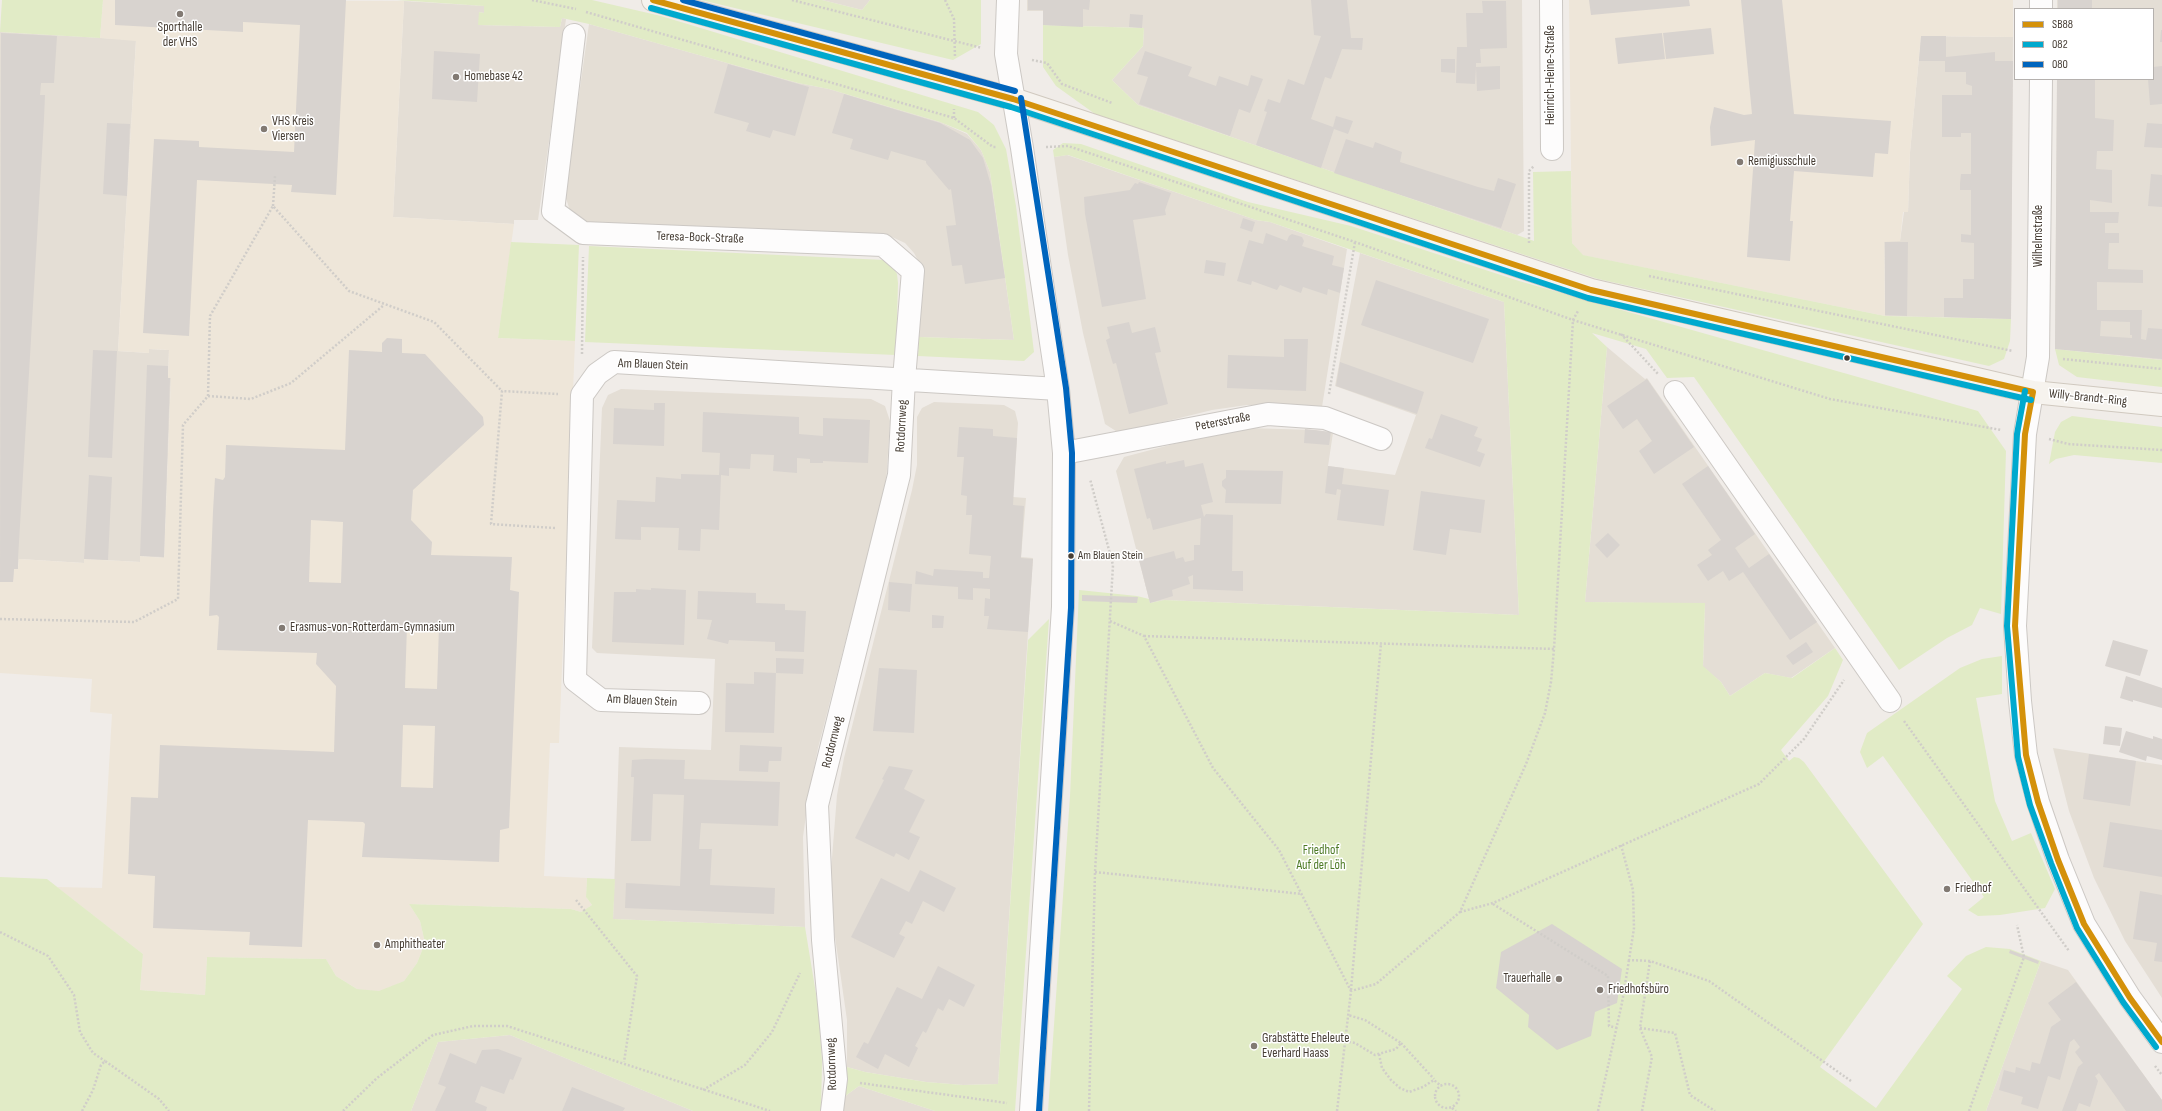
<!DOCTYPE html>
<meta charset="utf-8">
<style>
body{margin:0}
#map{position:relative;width:2162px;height:1111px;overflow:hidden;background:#f0ece8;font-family:"Sofia Sans Condensed",sans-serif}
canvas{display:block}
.legend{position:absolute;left:2014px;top:8px;width:140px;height:72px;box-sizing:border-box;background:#fff;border:1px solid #b5b1ae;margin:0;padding:5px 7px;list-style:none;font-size:12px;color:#463d34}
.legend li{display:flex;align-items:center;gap:8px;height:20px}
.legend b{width:20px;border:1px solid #b5b1ae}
</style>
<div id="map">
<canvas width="2162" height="1111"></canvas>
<ul class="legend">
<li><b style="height:5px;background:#d4910a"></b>SB88</li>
<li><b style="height:5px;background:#00a9ce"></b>082</li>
<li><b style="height:5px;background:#0065bd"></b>080</li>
</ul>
</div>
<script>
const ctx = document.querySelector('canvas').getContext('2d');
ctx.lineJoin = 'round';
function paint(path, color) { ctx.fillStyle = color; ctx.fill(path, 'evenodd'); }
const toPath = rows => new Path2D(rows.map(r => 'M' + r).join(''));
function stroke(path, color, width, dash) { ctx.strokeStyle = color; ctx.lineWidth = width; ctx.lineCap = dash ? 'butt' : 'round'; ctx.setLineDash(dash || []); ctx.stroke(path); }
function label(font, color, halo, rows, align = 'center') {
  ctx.font = font + ' "Sofia Sans Condensed",sans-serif'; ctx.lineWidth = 3; ctx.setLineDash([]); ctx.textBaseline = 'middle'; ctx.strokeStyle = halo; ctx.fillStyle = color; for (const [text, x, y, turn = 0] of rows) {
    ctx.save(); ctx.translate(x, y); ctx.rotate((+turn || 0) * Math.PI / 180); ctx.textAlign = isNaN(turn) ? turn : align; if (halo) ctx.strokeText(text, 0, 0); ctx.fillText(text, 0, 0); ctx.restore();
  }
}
paint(toPath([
 [822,0,870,0,862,10],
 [1027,0,1522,0,1524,231,1517,235,1138,105,1112,80,1143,46,1144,28,1043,25,1043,11,1027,11],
 [2057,0,2162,0,2162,360,2055,349,2057,79,2153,79,2153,9,2057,9],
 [404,1,484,6,484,13,479,12,479,25,560,27,562,18,566,19,538,220,514,220,514,224,393,217],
 [589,24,798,83,829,89,940,122,967,134,981,150,990,172,1014,340,919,337,921,266,914,253,905,243,892,237,880,234,588,222,571,214,565,195],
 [0,32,136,40,118,351,149,353,149,349,169,350,168,377,171,378,164,558,140,556,140,562,84,559,84,563,19,559,18,569,14,570,14,583,0,582],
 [1921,36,2013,37,2011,319,1885,316,1884,241,1900,241,1904,212,1908,212,1910,152],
 [1067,155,1256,220,1270,222,1347,249,1322,407,1247,405,1212,410,1119,433,1105,424,1083,333,1068,255,1054,157],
 [1360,253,1504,302,1519,615,1165,600,1150,603,1116,471,1124,457,1208,435,1247,428,1315,430,1333,433,1328,466,1395,475,1416,415,1335,386],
 [1607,347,1645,379,1647,378,1835,648,1791,678,1765,673,1730,696,1721,682,1703,667,1705,604,1585,602],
 [621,389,871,399,885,406,890,421,886,484,818,748,809,793,803,837,805,927,613,919,619,747,711,750,715,659,597,653,592,648,602,408,608,395],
 [934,402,1004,405,1015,411,1018,423,1013,497,1026,498,1021,557,1033,558,998,1084,963,1085,926,1082,865,1072,847,1067,847,1020,833,923,830,883,837,795,844,758,912,490,917,465,917,417,922,408],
 [2053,748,2162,765,2162,998,2125,941,2094,878,2069,811],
 [2041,961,2068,970,2162,1100,2162,1111,1986,1111],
 [510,1035,693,1111,411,1111,438,1042],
 [859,1086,935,1111,842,1111,844,1097]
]), '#e4ded5');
paint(toPath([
 [103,0,404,1,393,217,514,224,498,338,575,341,559,743,550,743,544,876,587,878,586,897,592,905,581,912,571,909,409,904,420,921,425,943,417,963,404,981,379,992,357,989,336,976,326,959,207,957,205,995,140,990,143,954,57,887,102,888,112,714,90,712,92,679,0,673,0,582,13,582,14,569,18,569,19,559,84,563,84,559,140,562,140,556,164,558,171,378,168,378,169,350,149,349,149,353,118,351,136,41,100,38],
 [1569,0,2013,0,2013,37,1921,36,1910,152,1908,212,1903,212,1900,241,1884,242,1885,316,1582,255,1572,243]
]), '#eee6d9');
paint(toPath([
 [2,0,103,0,100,38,0,32],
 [397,0,592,0,661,16,978,112,994,125,1006,149,1016,206,1034,352,1024,361,918,356,919,337,1014,340,990,172,981,150,967,133,940,122,829,89,798,83,589,24,562,18,560,27,478,25,479,12,484,13,484,6],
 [701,0,822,0,862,10,870,0,981,0,981,44,953,60],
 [1043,25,1144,28,1143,46,1112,80,1138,105,1517,235,1534,241,1533,172,1571,171,1572,243,1583,255,1885,316,2011,319,2010,341,2004,359,1989,366,1598,279,1095,114,1056,86,1043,67],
 [1063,143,1081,144,1248,202,1351,226,1519,281,1978,411,2006,451,2001,614,1980,608,1972,625,1947,638,1899,670,1694,377,1667,378,1646,349,1592,333,1607,347,1585,602,1705,603,1703,666,1721,682,1730,696,1765,673,1792,678,1835,648,1843,660,1828,696,1781,750,1789,761,1794,757,1799,758,1804,762,1923,924,1820,1067,1876,1108,1962,989,1947,976,1966,956,1986,947,2010,949,2041,961,1986,1111,1048,1111,1070,796,1079,590,1137,596,1149,599,1150,603,1164,600,1519,615,1504,302,1270,222,1256,220,1068,155,1054,157,1053,150],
 [511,242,579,245,575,341,498,338],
 [589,246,884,260,892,266,897,274,898,283,896,355,585,342],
 [2055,349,2162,360,2162,387,2077,377,2059,365],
 [2072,416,2162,427,2162,463,2074,455,2056,459,2049,464,2055,432,2061,422],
 [1049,619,1015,1111,935,1111,859,1086,844,1097,847,1067,865,1072,926,1082,963,1085,998,1084,1028,640],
 [2002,656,2002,694,1976,698,1995,801,2012,841,2031,833,2055,889,2045,908,2000,915,1978,916,1968,910,1984,897,1883,756,1867,768,1860,752,1867,733,1960,668,1982,659],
 [0,877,47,879,143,954,140,990,205,995,207,957,326,959,336,976,357,989,379,991,404,981,417,963,425,943,420,921,409,904,571,909,581,912,592,905,586,897,587,878,615,879,613,919,805,927,819,1012,822,1062,821,1111,693,1111,510,1035,438,1042,411,1111,0,1111]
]), '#e1ebc6');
paint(toPath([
 [115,0,346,0,336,195,291,192,292,185,197,180,189,336,143,333,154,139,199,141,199,147,294,152,300,25,243,22,243,32,115,25],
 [1028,0,1090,0,1089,10,1083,9,1083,27,1043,25,1043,10,1028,10],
 [1311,0,1347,0,1351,38,1363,38,1362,50,1342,49,1331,79,1325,77,1311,119,1333,127,1336,116,1353,121,1348,134,1334,129,1321,168,1256,145,1267,112,1264,111,1268,99,1280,103,1288,79,1304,85,1321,36,1314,35],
 [1589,0,1689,0,1690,6,1591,15],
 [1741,0,1782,0,1794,114,1891,121,1888,154,1875,153,1873,177,1794,171,1790,221,1793,221,1790,261,1747,257,1755,140,1711,146,1710,127,1714,107,1744,115,1752,114],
 [2058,0,2092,0,2092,9,2058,9],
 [1482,1,1506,1,1507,48,1480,49,1481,63,1476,63,1476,67,1500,66,1500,89,1477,91,1476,67,1475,84,1456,83,1457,47,1467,47,1466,13,1483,13],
 [1130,14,1143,15,1142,28,1129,27],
 [1711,28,1714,54,1666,59,1663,33],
 [2161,30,2162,30,2162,42,2160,42],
 [1,33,57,36,54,83,41,83,40,95,45,95,44,119,18,559,18,569,14,569,13,582,0,582],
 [1662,33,1665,59,1618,64,1615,38],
 [1921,36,1946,36,1946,57,1995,52,1995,61,2013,61,2011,319,1944,317,1944,298,1963,298,1963,279,1974,279,1974,243,1961,242,1961,234,1971,235,1971,190,1960,190,1960,183,1961,174,1971,174,1971,133,1961,133,1961,137,1942,137,1942,95,1972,95,1972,86,1966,84,1966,72,1945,72,1945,61,1919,61],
 [434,51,480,54,477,102,432,99],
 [1145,51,1192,67,1188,76,1216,86,1219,76,1248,86,1251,75,1263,79,1250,113,1239,109,1230,136,1139,104,1148,77,1137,74],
 [1441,59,1455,59,1455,73,1441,72],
 [728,64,809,87,795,136,773,130,770,138,746,131,749,123,714,113],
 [2162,66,2162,104,2150,105,2148,79,2153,79,2153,67],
 [2057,79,2095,79,2095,118,2114,120,2113,151,2097,151,2096,169,2112,170,2112,203,2090,200,2090,212,2119,212,2118,223,2105,223,2105,233,2119,233,2119,243,2109,243,2108,269,2143,270,2143,283,2097,282,2097,310,2142,310,2141,339,2146,340,2148,328,2162,329,2162,359,2055,349],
 [2101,321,2130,322,2130,335,2132,335,2132,338,2100,336],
 [844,94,940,123,970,140,983,158,991,185,1005,278,965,284,962,265,952,266,946,226,956,225,951,189,949,190,926,163,926,161,891,151,888,160,850,149,853,139,832,133],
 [107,123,130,124,127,196,103,194],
 [2147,123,2162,124,2162,148,2144,147],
 [1346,139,1373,148,1375,142,1402,152,1400,162,1478,187,1494,191,1498,178,1516,184,1501,228,1334,173],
 [2151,174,2162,175,2162,207,2148,206],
 [1139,182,1171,193,1165,210,1166,215,1133,220,1146,299,1102,307,1085,214,1084,197,1130,190,1135,183,1138,184],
 [1243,218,1255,222,1252,232,1240,228],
 [1266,233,1287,241,1289,236,1292,234,1302,237,1304,241,1302,246,1334,256,1332,265,1344,268,1340,293,1328,289,1327,295,1303,287,1301,293,1280,285,1277,290,1252,281,1251,285,1237,281,1249,240,1263,244],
 [1885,242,1908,242,1907,316,1885,315],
 [1206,260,1226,263,1224,276,1204,273],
 [1376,280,1489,319,1473,363,1361,325],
 [1129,322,1132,333,1155,327,1161,352,1155,353,1168,404,1129,414,1116,363,1113,364,1106,340,1110,338,1107,327],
 [387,338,402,339,402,353,425,354,483,417,484,425,413,490,411,520,432,542,431,555,512,557,510,590,519,592,509,828,500,830,499,862,362,857,365,824,363,822,308,820,302,947,249,945,250,932,153,928,155,876,128,874,131,797,158,798,160,745,334,752,336,686,316,664,317,653,217,650,219,617,217,615,209,616,213,511,215,478,223,480,225,477,226,445,345,450,349,350,382,352,382,343],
 [311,520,343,522,341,583,309,582],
 [407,625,439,626,437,689,405,688],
 [403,725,435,726,433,788,401,787],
 [1284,339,1308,339,1306,391,1227,388,1228,355,1284,357],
 [93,350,117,351,112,458,88,457],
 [1340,362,1424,392,1417,414,1336,386],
 [147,365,168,366,168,378,170,378,164,557,140,556],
 [1647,379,1694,447,1654,474,1639,451,1652,441,1637,419,1623,429,1607,406],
 [654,403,665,403,664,446,613,444,614,408,654,410],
 [703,412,799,417,799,434,823,436,823,418,870,420,868,463,823,461,823,463,810,463,810,459,797,458,797,473,773,471,774,455,751,454,750,469,729,468,729,476,721,475,719,530,701,529,700,551,678,550,679,528,641,527,641,540,615,539,617,500,655,502,656,477,681,479,681,474,719,475,720,453,702,452],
 [1441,414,1478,427,1474,436,1482,439,1477,451,1485,454,1480,467,1425,448,1429,438,1432,439],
 [959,427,993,429,993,436,1017,438,1013,505,1024,506,1021,558,1033,559,1028,632,987,629,989,616,984,616,985,598,990,599,990,589,973,588,973,600,958,599,958,587,915,584,916,571,933,576,934,569,983,572,983,578,989,578,991,556,969,554,972,515,966,515,967,496,961,495,964,457,957,457],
 [1305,429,1331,432,1329,445,1304,443],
 [1184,460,1185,467,1203,463,1213,502,1201,505,1204,517,1206,514,1233,515,1232,571,1243,571,1243,591,1193,589,1193,575,1188,577,1190,584,1172,590,1173,596,1150,603,1139,560,1174,551,1176,559,1183,557,1185,562,1194,560,1194,545,1200,545,1201,518,1153,530,1150,518,1147,519,1134,469,1166,461,1166,464],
 [1328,466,1344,468,1342,484,1389,490,1384,526,1337,520,1341,490,1337,489,1336,495,1325,493],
 [1708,466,1755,534,1735,548,1749,568,1769,554,1817,622,1790,640,1743,572,1729,581,1723,571,1708,581,1697,565,1712,555,1708,550,1721,540,1682,484],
 [1226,470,1283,471,1281,504,1225,503,1226,490,1222,486,1222,481,1226,478],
 [89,475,112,477,108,560,84,559],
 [1421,491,1485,500,1481,533,1450,529,1446,555,1413,550],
 [1608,533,1620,545,1607,558,1595,545],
 [889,582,912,584,910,612,888,610],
 [651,588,686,590,684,645,612,642,614,592,636,592,636,589,651,590],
 [698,591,756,593,756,603,785,604,785,610,806,611,804,652,775,651,775,642,729,640,728,644,707,639,712,620,697,619],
 [1082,595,1138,597,1137,603,1082,601],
 [932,615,944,616,943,628,932,628],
 [2113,640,2148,650,2140,676,2105,666],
 [1806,642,1813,652,1793,665,1786,656],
 [776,658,804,659,803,674,776,673],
 [879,668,917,670,914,733,873,731],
 [754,672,776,673,774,733,725,732,726,683,754,684],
 [2126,676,2162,688,2162,708,2133,700,2133,702,2120,698],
 [2105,726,2122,728,2120,746,2103,744],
 [2126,731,2153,739,2153,736,2162,739,2162,760,2147,756,2146,761,2119,752],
 [740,745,782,747,781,761,769,761,768,772,739,771],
 [2089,754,2136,761,2130,806,2083,799],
 [646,759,685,760,684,779,780,782,778,826,701,823,699,849,712,849,710,885,775,888,774,914,625,908,626,883,680,886,684,795,653,794,651,841,631,841,634,777,631,777,632,760],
 [889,766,913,770,904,789,925,800,909,832,920,837,909,860,896,853,894,857,855,838,884,780,882,779],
 [2110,822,2162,830,2162,877,2103,867],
 [920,870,956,888,944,912,923,901,912,924,906,921,899,934,905,937,894,958,851,937,881,878,909,892],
 [2140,891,2162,895,2162,962,2154,961,2157,943,2133,939],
 [1552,924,1622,969,1617,1003,1595,1012,1591,1036,1557,1050,1528,1027,1529,1015,1496,988,1501,952],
 [2010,950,2039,961,2038,964,2009,953],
 [938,966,975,985,964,1007,949,999,943,1011,938,1008,926,1033,923,1031,915,1046,918,1048,909,1067,885,1054,878,1069,856,1057,864,1042,868,1044,897,987,922,999],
 [2076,982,2162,1100,2162,1111,2126,1111,2099,1073,2095,1076,2098,1081,2090,1107,2079,1103,2076,1111,2062,1111,2078,1067,2083,1063,2075,1052,2080,1047,2074,1039,2070,1042,2060,1080,2048,1076,2038,1109,2021,1104,2023,1097,1999,1090,2004,1070,2015,1073,2016,1067,2030,1071,2032,1062,2040,1064,2051,1027,2061,1020,2048,1003],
 [498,1049,522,1058,513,1080,510,1079,504,1094,481,1086,475,1102,487,1107,486,1111,435,1111,446,1087,438,1084,450,1053,476,1064,482,1050],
 [572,1087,625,1108,623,1111,562,1111]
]), '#d8d3cf');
const street = toPath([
 [1008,0,1006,54,1022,148,1058,389,1064,453,1063,607,1031,1111],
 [1551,0,1552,149],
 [2041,9,2041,0],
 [574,35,553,211,583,233,883,245,913,271,904,379,899,475,817,805,823,940,836,1079,832,1111],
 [2041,79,2038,357,2025,434,2015,626,2020,701,2026,755,2038,802,2058,860,2084,924,2130,998,2162,1042],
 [1675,392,1890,701],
 [1064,453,1268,414,1325,418,1381,439],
 [699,703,601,700,575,680,582,395,597,374,614,362,1058,389]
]);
const secondary = toPath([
 [653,0,1013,99,1591,290,2033,392,2162,405]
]);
stroke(street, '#ccc8c4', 24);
stroke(secondary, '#d0c9bf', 24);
stroke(toPath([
 [532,0,576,9],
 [792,0,982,48],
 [945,0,954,19,955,58],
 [586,12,954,118,993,147,997,147],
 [1032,60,1047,63,1062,84,1112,103],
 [954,118,954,109],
 [1046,147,1068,146,1355,242,1573,320,1830,399,2001,430],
 [273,206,275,176],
 [1529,243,1529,171,1534,166],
 [1649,276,2013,351],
 [1621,334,1658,374],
 [582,354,583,257],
 [2063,359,2162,369],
 [1329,394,1355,242],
 [208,396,251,399,291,383,384,305],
 [2049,439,2068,444,2162,450],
 [555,528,491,524,502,391,558,394],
 [0,619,134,622,178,599,183,425,208,396,210,316,273,206,349,291,434,322,502,391],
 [1110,621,1144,636,1213,768,1279,850,1351,991],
 [1144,636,1554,649],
 [1904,721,2069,951],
 [1621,845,1633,890,1634,928,1629,960,1650,961,1709,981,1851,1081],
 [1095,872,1302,894],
 [576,900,637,976,624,1062],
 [1493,904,1608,976,1609,1026,1617,1028],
 [1460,912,1493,903,1759,784,1804,739,1844,680],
 [0,932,48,956,74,995,80,1032,93,1053,105,1061],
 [1351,990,1381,643],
 [1640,1028,1675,1033,1690,1095,1715,1111],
 [1345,1041,1355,1043,1375,1055,1396,1049,1401,1043,1365,1020,1348,1015],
 [1401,1043,1434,1079],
 [1379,1054,1382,1068,1391,1080,1400,1088,1409,1092,1423,1087,1434,1080,1441,1086],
 [2155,1066,2162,1075],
 [860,1083,1007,1103],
 '1435 1096a12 12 0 1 1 24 0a12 12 0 1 1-24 0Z',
 [703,1090,745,1065,772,1032,800,973],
 [1452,1108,1456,1111],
 [82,1111,93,1090,101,1065,105,1061,159,1099,169,1111],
 [343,1111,377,1078,433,1035,473,1026,507,1026,770,1111],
 [1089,1111,1095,872,1113,565,1090,479],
 [1337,1111,1351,991,1376,984,1460,912,1526,764,1545,713,1551,682,1554,649,1573,320,1578,311],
 [1598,1111,1622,1003,1629,960],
 [1642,1111,1652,1057,1640,1028,1650,961],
 [1969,1111,2024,957,2017,925]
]), '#d0cdc9', 2.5, [2, 2]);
stroke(street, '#fdfcfc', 22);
stroke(secondary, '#f6f3ee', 22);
stroke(toPath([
 [653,0,1013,99,1591,290,2033,392],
 [2033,392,2025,434,2015,626,2026,755,2038,802,2058,860,2084,924,2130,998,2162,1042]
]), '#d4910a', 6);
stroke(toPath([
 [651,8,1011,107,1588,298,2031,400],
 [2025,391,2017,434,2007,626,2018,757,2030,805,2051,863,2077,928,2123,1002,2156,1047]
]), '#00a9ce', 6);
stroke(toPath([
 [683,0,1015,91],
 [1021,98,1066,388,1072,453,1071,608,1039,1111]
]), '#0065bd', 6);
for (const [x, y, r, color] of [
 [180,14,4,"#827a73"],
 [456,77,4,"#827a73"],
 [264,129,4,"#827a73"],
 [1740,162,4,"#827a73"],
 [1847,358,3.5,"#463d34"],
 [1071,556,3.5,"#463d34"],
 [282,628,4,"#827a73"],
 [1947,889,4,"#827a73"],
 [377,945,4,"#827a73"],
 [1559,979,4,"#827a73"],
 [1600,990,4,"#827a73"],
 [1254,1046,4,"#827a73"]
]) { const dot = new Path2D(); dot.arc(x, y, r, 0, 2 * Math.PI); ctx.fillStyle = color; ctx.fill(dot); stroke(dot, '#fff', 1.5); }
label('12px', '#463d34', '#fff', [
 ["Am Blauen Stein",1078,556]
], 'left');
label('13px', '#463d34', '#fff', [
 ["Sporthalle",180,28,"center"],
 ["der VHS",180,43,"center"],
 ["Homebase 42",464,77],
 ["VHS Kreis",272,122],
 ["Viersen",272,137],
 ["Remigiusschule",1748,162],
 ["Erasmus-von-Rotterdam-Gymnasium",290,628],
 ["Friedhof",1955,889],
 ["Amphitheater",385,945],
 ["Trauerhalle",1551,979,"right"],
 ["Friedhofsbüro",1608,990],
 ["Grabstätte Eheleute",1262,1039],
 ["Everhard Haass",1262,1054]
], 'left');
label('13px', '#463d34', '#fff', [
 ["Heinrich-Heine-Straße",1551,75,-90],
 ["Wilhelmstraße",2039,236,-90],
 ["Teresa-Bock-Straße",700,238,2],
 ["Am Blauen Stein",653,365,2],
 ["Willy-Brandt-Ring",2088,398,6],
 ["Petersstraße",1223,422,-11],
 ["Rotdornweg",902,426,-87],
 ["Am Blauen Stein",642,701,3],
 ["Rotdornweg",833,742,-76],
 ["Rotdornweg",832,1064,-92]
]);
label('13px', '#4d7a25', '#fff', [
 ["Friedhof",1321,851],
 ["Auf der Löh",1321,866]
]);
</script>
